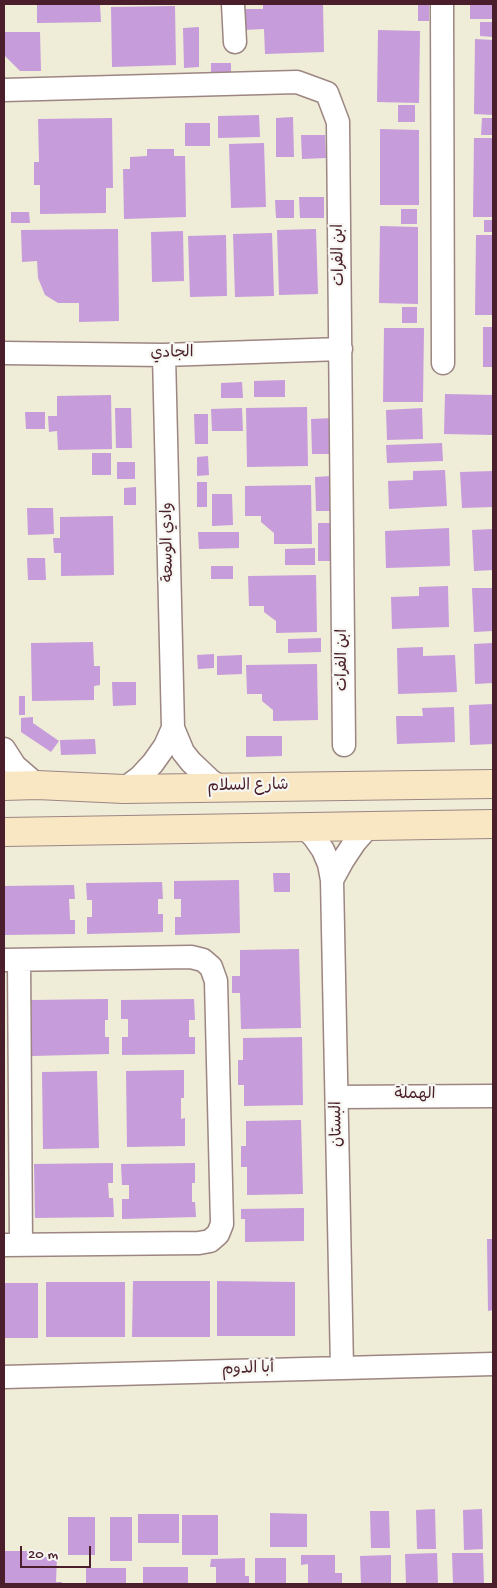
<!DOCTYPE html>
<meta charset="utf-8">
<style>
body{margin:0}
#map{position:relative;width:497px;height:1588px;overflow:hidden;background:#efecd8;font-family:"Gochi Hand",sans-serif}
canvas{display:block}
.frame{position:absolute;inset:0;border:5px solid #4a1f2b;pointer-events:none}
.scale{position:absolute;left:20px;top:1546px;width:71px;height:22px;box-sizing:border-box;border:2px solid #4a1f2b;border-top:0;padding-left:6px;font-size:15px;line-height:18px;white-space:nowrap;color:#4a1f2b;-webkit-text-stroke:4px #f6f6f2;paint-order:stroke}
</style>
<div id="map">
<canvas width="497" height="1588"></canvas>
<div class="frame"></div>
<div class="scale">20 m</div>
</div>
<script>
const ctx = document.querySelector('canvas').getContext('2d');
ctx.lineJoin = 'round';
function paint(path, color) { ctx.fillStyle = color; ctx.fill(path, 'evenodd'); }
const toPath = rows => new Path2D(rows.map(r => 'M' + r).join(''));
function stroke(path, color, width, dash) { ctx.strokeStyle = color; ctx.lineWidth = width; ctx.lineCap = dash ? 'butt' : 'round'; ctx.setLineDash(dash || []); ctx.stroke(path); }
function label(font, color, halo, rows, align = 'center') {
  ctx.font = font + ' "Gochi Hand","Playpen Sans Arabic",sans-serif'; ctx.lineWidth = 4.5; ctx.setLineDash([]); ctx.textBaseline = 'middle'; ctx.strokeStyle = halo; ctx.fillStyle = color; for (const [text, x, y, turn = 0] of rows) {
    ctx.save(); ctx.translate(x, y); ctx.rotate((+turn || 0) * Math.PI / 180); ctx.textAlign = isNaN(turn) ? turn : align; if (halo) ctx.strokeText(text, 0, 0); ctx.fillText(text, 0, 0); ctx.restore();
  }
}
paint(toPath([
 [37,4,100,4,101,22,37,23],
 [263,4,323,4,324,52,265,54,264,29,244,30,243,9,263,9],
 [418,4,429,4,429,21,418,21],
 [470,4,493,4,493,19,470,19],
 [175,6,176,65,112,67,111,7],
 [480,22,493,22,493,37,480,36],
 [199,27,199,67,184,68,183,28],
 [378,30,420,31,419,103,377,102],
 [4,32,40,32,41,71,20,71,4,55],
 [475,39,493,40,493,115,474,114],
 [211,63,231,63,231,73,211,74],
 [398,105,415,105,415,122,398,122],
 [259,115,260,137,218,138,218,116],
 [293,117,294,157,276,157,276,118],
 [112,118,113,188,106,188,106,213,40,214,40,185,34,185,34,162,39,162,38,119],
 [482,118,493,118,493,135,481,135],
 [185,123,210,123,210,146,185,146],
 [380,129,419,130,419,205,380,205],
 [301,135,325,135,326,158,302,159],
 [474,138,493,138,493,217,473,217],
 [264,143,266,207,231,208,229,144],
 [147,149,174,149,174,156,185,156,186,217,124,219,123,169,130,169,130,157,147,156],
 [299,197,324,197,324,218,300,218],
 [275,200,294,200,294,218,276,218],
 [401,209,417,209,417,224,401,224],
 [11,212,29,212,30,223,11,223],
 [484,220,493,220,493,232,484,232],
 [380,226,418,227,418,304,379,303],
 [118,229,119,321,79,322,79,303,58,303,45,295,38,278,37,261,22,262,21,230],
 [316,229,318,294,279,295,277,230],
 [183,231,184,281,152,282,151,232],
 [272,233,274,296,235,297,233,234],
 [226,235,227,296,190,297,188,236],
 [476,235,493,235,493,315,475,315],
 [402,307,417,307,417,323,402,323],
 [483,327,493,327,493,367,483,367],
 [384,328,424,328,423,402,383,402],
 [285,380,285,397,254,397,254,381],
 [242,382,243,398,221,398,221,383],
 [445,394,493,395,493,435,444,434],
 [111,395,112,449,58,450,57,431,49,432,48,416,57,416,57,396],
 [307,407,308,466,247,467,246,408],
 [115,408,131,408,132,448,116,448],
 [242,408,243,431,212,431,211,409],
 [422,408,423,439,387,440,386,410],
 [25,412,45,412,45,429,26,429],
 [194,414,208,414,208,444,195,444],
 [333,418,334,454,312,454,311,419],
 [442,443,443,461,387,463,386,445],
 [92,453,111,453,111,475,92,475],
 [208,456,209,475,197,476,197,457],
 [117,462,135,462,135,479,117,479],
 [445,470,447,506,389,509,388,481,413,480,413,471],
 [493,471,493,507,462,508,460,472],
 [331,476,331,511,316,511,315,477],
 [197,482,207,482,207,507,197,507],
 [311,485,312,544,274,544,274,533,261,522,261,516,245,516,245,486],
 [136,487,136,505,124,505,124,488],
 [212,494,232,494,233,525,212,526],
 [27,508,53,508,54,534,28,535],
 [113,516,114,575,61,576,61,553,54,553,53,538,60,538,60,517],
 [318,523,334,523,335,561,318,561],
 [449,528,450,566,386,568,385,531],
 [493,529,493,570,474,571,472,530],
 [198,532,239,532,239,548,199,549],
 [315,548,315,565,285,565,285,549],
 [27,558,45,558,46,580,28,580],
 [211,566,233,566,233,579,211,579],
 [316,575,317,632,276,633,276,621,264,612,264,606,249,606,248,576],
 [448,586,449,627,392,629,391,597,419,596,419,587],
 [472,588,493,588,493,631,474,632],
 [321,638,321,652,288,653,288,639],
 [93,642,94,666,100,666,100,685,94,686,94,700,32,701,31,643],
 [493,643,493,683,475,684,474,644],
 [423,647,423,656,455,655,457,692,398,694,397,648],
 [214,654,214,668,198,669,197,655],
 [242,655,242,674,217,675,217,656],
 [317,664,318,720,273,721,273,710,262,701,262,694,247,694,246,665],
 [112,682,136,682,136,705,113,706],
 [19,696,25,696,25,715,19,715],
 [493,704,493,744,470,745,469,705],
 [454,707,455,742,397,744,396,716,423,716,422,708],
 [33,717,33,723,59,741,51,752,21,732,21,718],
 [246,736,282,736,282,756,246,757],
 [95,739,96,754,61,755,60,740],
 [273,873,290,873,290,892,274,892],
 [239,880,240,933,175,935,175,917,181,917,181,899,174,899,174,881],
 [162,882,163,899,158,899,158,914,163,914,163,932,87,934,87,917,92,917,92,900,87,900,86,883],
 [74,885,75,899,69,899,70,920,75,920,75,934,4,935,4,886],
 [299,949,301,1028,241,1029,240,993,232,993,232,976,240,976,240,950],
 [108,999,108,1020,105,1020,105,1037,109,1037,109,1054,32,1056,31,1000],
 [194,999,195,1020,189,1020,189,1037,195,1037,195,1054,122,1055,122,1037,128,1037,128,1019,121,1019,121,1000],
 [302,1037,303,1105,244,1106,244,1085,238,1085,238,1060,243,1060,243,1038],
 [184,1070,184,1098,181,1098,181,1119,185,1118,185,1146,127,1147,126,1071],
 [97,1071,99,1148,43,1149,42,1072],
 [301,1120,303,1194,247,1195,247,1167,241,1167,241,1146,246,1146,246,1121],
 [113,1163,113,1183,108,1183,109,1198,113,1198,114,1217,35,1218,34,1164],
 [195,1163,195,1183,192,1183,192,1202,195,1202,196,1217,122,1219,122,1199,129,1199,129,1185,122,1185,121,1164],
 [304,1208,304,1241,245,1242,245,1219,241,1219,241,1209],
 [487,1239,493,1239,493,1310,488,1311],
 [133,1281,210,1281,210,1337,132,1337],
 [217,1281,295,1282,295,1336,217,1336],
 [46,1282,125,1282,125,1337,46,1337],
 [4,1283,38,1283,38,1338,4,1338],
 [435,1509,436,1549,417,1549,416,1510],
 [482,1509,483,1549,464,1550,463,1510],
 [370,1511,389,1511,390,1548,371,1548],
 [270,1513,307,1514,307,1547,270,1547],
 [138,1514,179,1514,179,1543,138,1543],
 [182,1515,218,1515,218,1555,182,1555],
 [68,1517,95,1517,95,1555,68,1555],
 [110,1517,132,1517,132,1561,110,1561],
 [4,1551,37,1551,37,1557,57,1557,56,1582,62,1582,62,1584,4,1584],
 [437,1553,438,1584,406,1584,405,1554],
 [452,1553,483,1553,484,1584,453,1584],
 [301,1555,335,1555,335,1573,342,1573,342,1584,308,1584,308,1564,301,1565],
 [391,1555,391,1584,361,1584,360,1556],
 [245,1558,245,1576,249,1576,249,1584,216,1584,216,1567,210,1567,211,1559],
 [255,1558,286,1558,286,1584,255,1584],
 [143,1567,188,1567,188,1584,143,1584],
 [86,1568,126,1568,126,1584,86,1584]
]), '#c69cda');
const minor = toPath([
 [233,4,235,42],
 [442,4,443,363],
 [4,90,297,82,327,93,338,122,344,745],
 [4,353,164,355,341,349],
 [164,355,173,728,183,752,191,762,211,781,223,788],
 [4,749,15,766,37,785],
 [124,789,140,777,153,763,165,746,173,728],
 [303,826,314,837,323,850,329,864,332,880,342,1368],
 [332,880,343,860,355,842,370,825],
 [4,960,191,957,203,960,211,967,216,981,222,1224,218,1234,210,1241,199,1243,4,1245],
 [19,960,21,1245],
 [337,1097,493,1096],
 [4,1377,493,1364]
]);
const secondary = toPath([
 [4,786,37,785,124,789,493,784],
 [4,832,493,824]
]);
stroke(minor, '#9c8682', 25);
stroke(secondary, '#9c8682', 30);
stroke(minor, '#fff', 22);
stroke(secondary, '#f9e7c3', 28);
label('16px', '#4a1f2b', '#f6f6f2', [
 ["ابن الفرات",340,255,-91],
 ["الجادي",172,354,-1],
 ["وادي الوسعة",169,542,-91],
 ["ابن الفرات",344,660,-90],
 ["شارع السلام",248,787,-1],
 ["الهملة",415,1096],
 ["البستان",338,1124,-91],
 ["أبا الدوم",248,1370,-2]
]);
</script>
